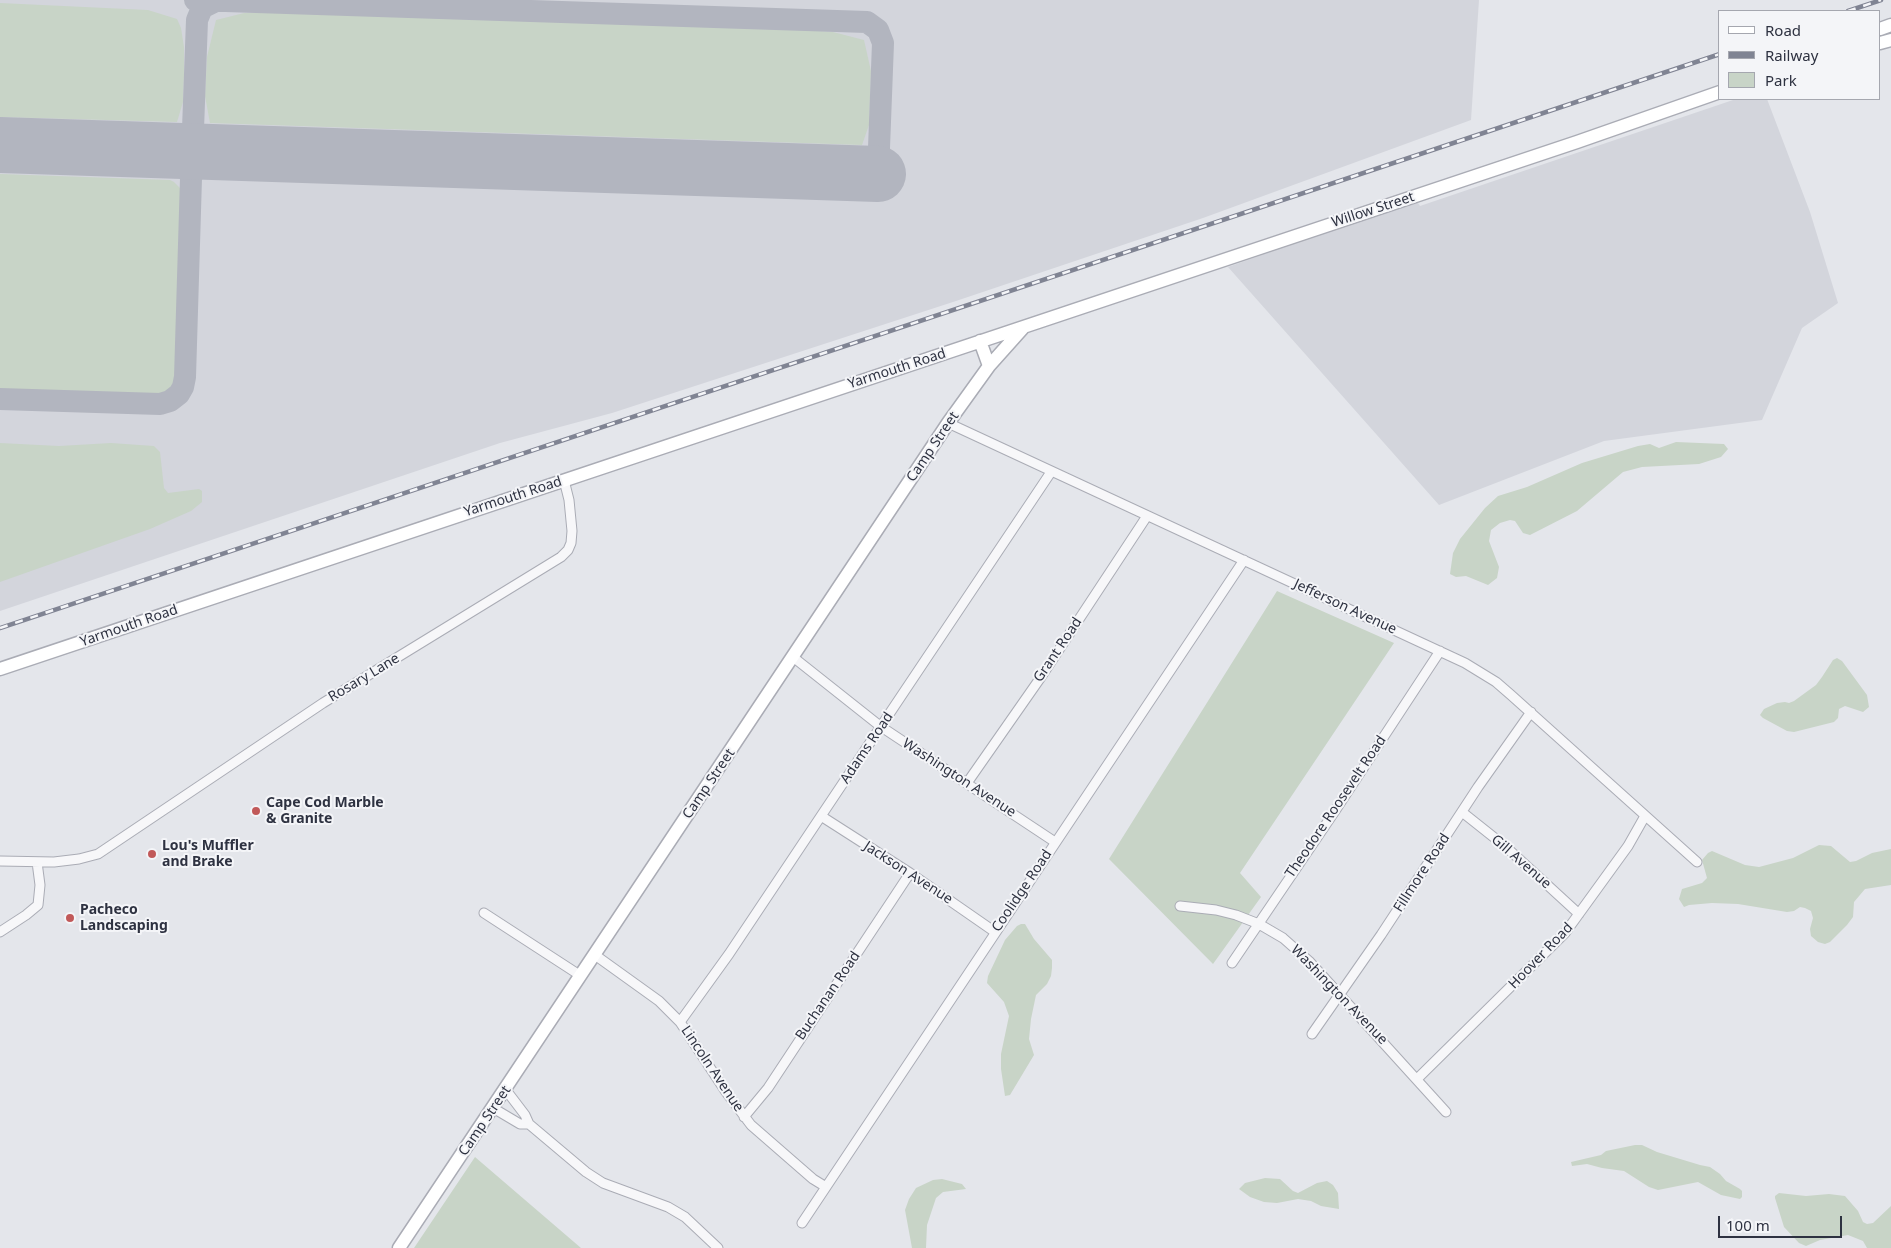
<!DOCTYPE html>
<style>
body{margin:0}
#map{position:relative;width:1891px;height:1248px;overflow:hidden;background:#e4e6eb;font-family:"Noto Sans",sans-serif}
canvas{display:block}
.legend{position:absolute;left:1718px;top:10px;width:162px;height:90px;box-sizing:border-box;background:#f4f5f8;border:1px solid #a5a7af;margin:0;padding:6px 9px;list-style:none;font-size:15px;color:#2e3241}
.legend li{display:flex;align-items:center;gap:10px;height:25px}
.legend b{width:25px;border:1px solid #a5a7af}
.scale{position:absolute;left:1718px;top:1216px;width:124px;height:22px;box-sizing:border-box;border:2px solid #2e3241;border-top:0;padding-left:6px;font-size:15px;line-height:18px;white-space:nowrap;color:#2e3241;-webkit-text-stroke:4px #f4f5f8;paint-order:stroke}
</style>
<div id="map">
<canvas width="1891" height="1248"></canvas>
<ul class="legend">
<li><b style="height:6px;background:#fff"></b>Road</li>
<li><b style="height:6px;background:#808493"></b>Railway</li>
<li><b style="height:14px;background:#c8d4c7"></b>Park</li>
</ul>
<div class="scale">100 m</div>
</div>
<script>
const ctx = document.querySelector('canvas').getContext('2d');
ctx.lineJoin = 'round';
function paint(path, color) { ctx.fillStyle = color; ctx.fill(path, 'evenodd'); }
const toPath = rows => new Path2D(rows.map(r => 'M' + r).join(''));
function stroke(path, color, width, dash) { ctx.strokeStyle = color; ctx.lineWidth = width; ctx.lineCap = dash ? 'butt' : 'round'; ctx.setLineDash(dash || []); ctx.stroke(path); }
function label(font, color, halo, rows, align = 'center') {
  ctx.font = font + ' "Noto Sans",sans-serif'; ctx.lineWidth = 4; ctx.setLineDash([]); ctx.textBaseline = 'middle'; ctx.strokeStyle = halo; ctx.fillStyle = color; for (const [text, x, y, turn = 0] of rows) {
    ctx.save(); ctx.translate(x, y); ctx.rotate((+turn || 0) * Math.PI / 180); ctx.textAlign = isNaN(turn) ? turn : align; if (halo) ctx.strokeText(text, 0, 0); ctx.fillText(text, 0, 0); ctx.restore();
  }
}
paint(toPath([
 [0,0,1479,0,1471,120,1203,218,956,301,612,413,500,443,0,611],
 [1736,99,1767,99,1810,212,1838,303,1802,328,1762,420,1604,441,1439,505,1228,267,1416,200,1420,206]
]), '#d3d5dc');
paint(toPath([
 [0,3,148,10,177,19,181,28,184,47,184,75,183,102,177,122,0,117],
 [290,12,791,29,833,32,864,40,871,71,869,125,862,145,210,123,205,96,207,57,216,20,244,13],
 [0,174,170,180,174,182,180,188,182,194,183,209,178,379,171,392,164,395,150,396,0,391],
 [1676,442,1724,444,1728,449,1721,457,1699,464,1642,467,1623,472,1577,511,1530,535,1523,533,1515,521,1510,520,1500,523,1491,530,1489,541,1499,567,1497,578,1488,585,1466,576,1456,577,1450,574,1453,553,1460,539,1485,508,1498,496,1527,487,1582,463,1638,446,1650,444,1659,448],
 [0,443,59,446,111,443,154,446,160,452,164,488,168,493,199,489,202,491,202,502,191,511,150,529,0,582],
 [1277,591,1394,643,1240,873,1261,897,1213,964,1109,859],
 [1837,658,1842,661,1867,695,1869,707,1863,712,1845,706,1839,709,1838,718,1834,722,1794,732,1787,731,1763,718,1760,715,1764,709,1777,703,1785,702,1789,703,1794,701,1816,685,1822,677,1833,660],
 [1819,845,1831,846,1850,862,1856,861,1872,853,1891,849,1891,885,1865,889,1854,902,1853,917,1847,925,1830,942,1825,944,1818,942,1811,936,1810,929,1813,918,1811,911,1805,908,1800,907,1794,911,1787,912,1738,904,1712,903,1689,905,1684,907,1679,899,1682,889,1702,883,1707,878,1702,860,1708,853,1712,851,1745,865,1759,867,1793,858],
 [1021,924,1025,924,1034,939,1052,960,1052,968,1051,976,1047,984,1036,995,1031,1019,1029,1039,1034,1055,1010,1095,1005,1096,1001,1069,1001,1054,1009,1016,1004,1002,987,983,988,976,1005,940,1017,926],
 [1635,1145,1642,1145,1657,1152,1700,1165,1710,1167,1720,1174,1726,1181,1740,1189,1742,1191,1742,1197,1740,1199,1721,1195,1698,1182,1658,1190,1649,1187,1624,1171,1602,1168,1587,1164,1572,1166,1571,1162,1601,1155,1606,1151],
 [475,1157,581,1248,414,1248],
 [1265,1178,1280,1179,1293,1191,1298,1193,1317,1183,1327,1181,1333,1185,1338,1193,1339,1209,1321,1206,1311,1201,1298,1199,1277,1203,1264,1202,1250,1197,1239,1189,1245,1183],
 [942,1179,962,1184,966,1189,943,1192,936,1198,927,1225,926,1248,912,1248,905,1210,909,1199,916,1188,933,1180],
 [1779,1193,1806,1196,1829,1194,1845,1196,1858,1211,1863,1222,1867,1224,1873,1223,1891,1206,1891,1248,1867,1248,1863,1241,1848,1235,1820,1240,1806,1246,1799,1243,1784,1227,1775,1198,1775,1196]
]), '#c8d4c7');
stroke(toPath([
 [195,0,867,22,878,30,883,43,878,174],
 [216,1,202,8,197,20,193,129,195,137,201,145,218,152],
 [169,151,184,161,189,169,191,178],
 [0,399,160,404,170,401,179,394,183,387,185,377,191,178,194,170,200,161,218,152]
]), '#b2b5bf', 22);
stroke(toPath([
 [0,145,878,174]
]), '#b2b5bf', 56);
const street = toPath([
 [948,423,1465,663,1496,682,1511,695,1697,862],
 [793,657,880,726,1055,842],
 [967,783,1041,677,1147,516],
 [1462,812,1506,847,1579,914],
 [821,816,910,873,995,932],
 [0,861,54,862,79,859,98,854,323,703,561,557,568,550,571,543,572,531,569,500,564,480],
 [1180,906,1216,910,1236,915,1259,924,1283,938,1309,961,1446,1112],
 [484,913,581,976],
 [0,932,26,915,38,905,40,885,37,862],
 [595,955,659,1001,680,1022,726,1092,751,1125,813,1179,826,1187],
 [1232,963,1335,811,1440,651],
 [680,1022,729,954,821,816,1051,472],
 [1312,1034,1381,935,1478,787,1531,712],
 [1417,1079,1565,933,1628,846,1645,816],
 [506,1090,525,1115,529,1124,586,1172,603,1183,668,1207,685,1217,718,1248],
 [493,1108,520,1124,529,1124],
 [744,1117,768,1088,910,873],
 [802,1223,1244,560]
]);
const secondary = toPath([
 [1880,29,1891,25],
 [1880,43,1891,40],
 [980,341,989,366],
 [0,669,1577,142,1720,92],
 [399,1248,948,423,989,366,1023,328]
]);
stroke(street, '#aaacb5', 11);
stroke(secondary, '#aaacb5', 15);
stroke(street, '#f7f7f9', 9);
stroke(secondary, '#fff', 12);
const rail = toPath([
 [1848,11,1881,0],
 [0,628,1720,54]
]);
stroke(rail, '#808493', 4.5);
stroke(rail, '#f4f5f8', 2.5, [8]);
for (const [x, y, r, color] of [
 [256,811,5,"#c15959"],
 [152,854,5,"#c15959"],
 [70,918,5,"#c15959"]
]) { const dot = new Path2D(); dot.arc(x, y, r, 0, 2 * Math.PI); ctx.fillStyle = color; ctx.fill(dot); stroke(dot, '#f4f5f8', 2); }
label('14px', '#2e3241', '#f4f5f8', [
 ["Willow Street",1373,210,-18],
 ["Yarmouth Road",897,369,-18],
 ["Camp Street",933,447,-56],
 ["Yarmouth Road",513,497,-18],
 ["Jefferson Avenue",1345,607,25],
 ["Yarmouth Road",129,626,-19],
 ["Grant Road",1058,650,-56],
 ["Rosary Lane",364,678,-31],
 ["Adams Road",867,748,-56],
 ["Washington Avenue",959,778,33],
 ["Camp Street",709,784,-56],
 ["Theodore Roosevelt Road",1336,807,-56],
 ["Gill Avenue",1521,862,41],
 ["Jackson Avenue",908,873,33],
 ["Fillmore Road",1422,873,-57],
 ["Coolidge Road",1022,891,-56],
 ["Hoover Road",1541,956,-46],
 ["Washington Avenue",1339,995,46],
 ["Buchanan Road",828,996,-56],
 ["Lincoln Avenue",712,1069,56],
 ["Camp Street",485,1121,-56]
]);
label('bold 14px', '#2e3241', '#f4f5f8', [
 ["Cape Cod Marble",266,803],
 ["& Granite",266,819],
 ["Lou's Muffler",162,846],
 ["and Brake",162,862],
 ["Pacheco",80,910],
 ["Landscaping",80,926]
], 'left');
</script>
